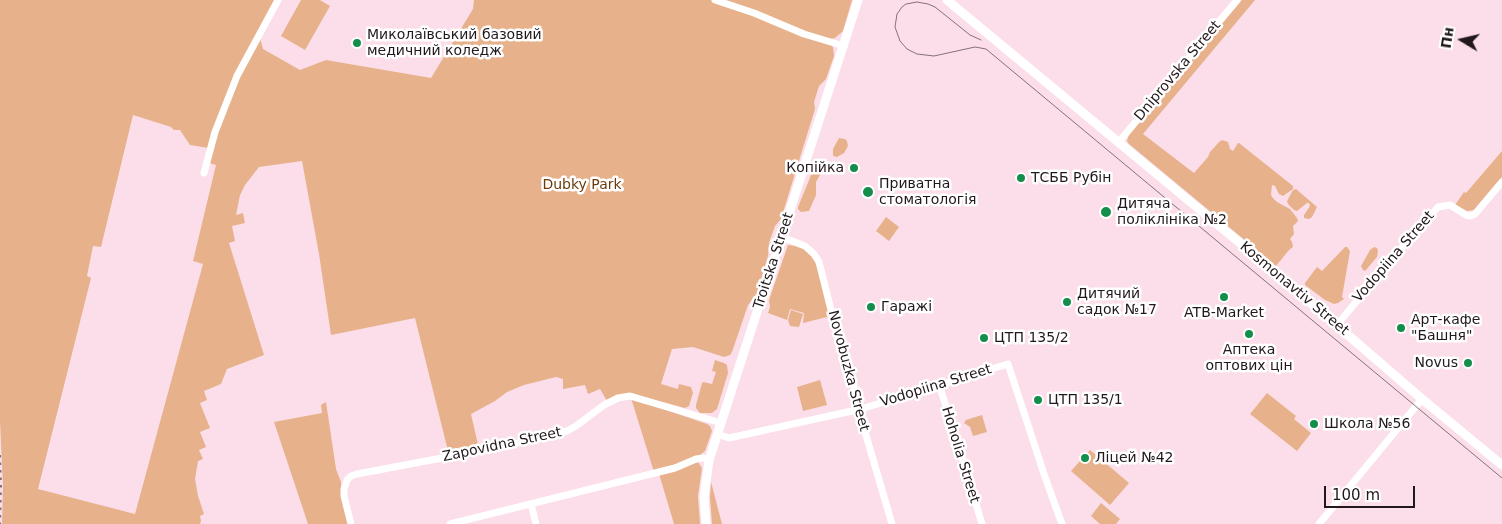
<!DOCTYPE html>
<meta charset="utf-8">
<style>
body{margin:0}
#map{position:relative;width:1502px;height:524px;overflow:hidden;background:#fbdee9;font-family:"DejaVu Sans",sans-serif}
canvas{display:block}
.north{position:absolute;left:1437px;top:15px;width:50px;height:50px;-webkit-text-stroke:4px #fff;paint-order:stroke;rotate:279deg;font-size:14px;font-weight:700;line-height:20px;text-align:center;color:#22181c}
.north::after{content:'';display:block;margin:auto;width:18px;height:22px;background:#22181c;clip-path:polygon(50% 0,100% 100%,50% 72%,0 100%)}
.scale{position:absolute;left:1324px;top:486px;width:91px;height:22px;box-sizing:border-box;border:2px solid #22181c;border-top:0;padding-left:6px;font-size:15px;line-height:18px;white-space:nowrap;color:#22181c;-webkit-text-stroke:4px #fff;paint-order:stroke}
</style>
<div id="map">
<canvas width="1502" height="524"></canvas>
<div class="north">Пн</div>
<div class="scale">100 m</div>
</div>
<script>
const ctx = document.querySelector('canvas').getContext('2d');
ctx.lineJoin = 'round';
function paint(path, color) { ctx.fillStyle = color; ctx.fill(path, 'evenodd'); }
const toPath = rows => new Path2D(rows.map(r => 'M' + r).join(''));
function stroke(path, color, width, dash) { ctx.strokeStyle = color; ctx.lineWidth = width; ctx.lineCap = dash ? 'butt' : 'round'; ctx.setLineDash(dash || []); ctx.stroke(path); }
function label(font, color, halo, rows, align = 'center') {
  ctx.font = font + ' "DejaVu Sans",sans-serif'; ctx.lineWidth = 5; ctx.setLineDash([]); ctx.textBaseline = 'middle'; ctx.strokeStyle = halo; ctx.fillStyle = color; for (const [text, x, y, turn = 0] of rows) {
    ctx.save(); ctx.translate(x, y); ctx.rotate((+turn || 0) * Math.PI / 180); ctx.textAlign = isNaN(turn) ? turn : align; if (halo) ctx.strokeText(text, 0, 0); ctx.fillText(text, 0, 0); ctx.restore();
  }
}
paint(toPath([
 [0,0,275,0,234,75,209,148,190,145,180,130,174,130,171,127,133,115,101,247,93,246,87,276,91,278,38,489,135,514,203,264,193,261,216,165,209,163,217,133,239,77,260,38,263,49,300,70,326,60,431,78,473,9,474,0,852,0,843,31,835,38,831,39,831,45,833,47,834,56,826,79,819,86,814,102,815,109,781,219,775,226,769,243,768,256,757,293,748,305,732,352,730,355,724,357,693,347,672,349,661,384,678,389,679,384,691,387,693,393,689,406,685,408,637,395,607,401,600,389,588,394,585,385,563,389,563,379,556,377,524,385,507,392,495,401,471,414,479,449,449,455,415,318,331,335,319,254,302,161,259,167,245,185,240,195,236,215,243,213,245,223,232,226,235,241,229,243,264,355,227,369,221,384,204,391,207,400,200,403,210,428,200,432,206,447,199,450,203,459,198,461,195,479,198,496,204,514,200,516,201,521,200,524,2,524,3,486,0,421],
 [301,0,320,0,330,6,305,50,281,36],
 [1242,0,1255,0,1143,134,1194,173,1208,157,1210,152,1219,142,1222,140,1228,142,1230,149,1233,151,1238,143,1239,143,1293,186,1293,189,1283,196,1279,194,1275,186,1272,185,1271,194,1272,197,1277,202,1290,209,1297,218,1298,221,1293,226,1294,234,1290,239,1292,242,1293,247,1289,250,1276,266,1129,144,1127,141,1129,134],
 [839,138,845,139,847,141,848,146,844,153,837,157,833,156,833,149],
 [1502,151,1502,177,1474,210,1467,211,1455,205,1464,192,1466,193],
 [816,163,819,164,821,173,816,182,816,195,809,211,801,212,798,209,798,207],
 [1296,189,1317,207,1312,217,1309,219,1304,218,1304,215,1310,206,1309,203,1307,203,1297,211,1294,210,1288,204,1287,201,1293,190],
 [886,217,899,227,889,241,876,231],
 [788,245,796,246,804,249,815,260,831,316,803,323,804,313,790,309,787,320,768,313,770,307,769,300],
 [1345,247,1347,247,1350,251,1342,297,1344,299,1338,303,1334,304,1325,300,1305,285,1305,283,1317,267,1322,271],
 [1374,247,1377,248,1378,251,1377,257,1365,271,1363,270,1361,266,1370,250],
 [791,310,803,314,799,327,790,326,788,320],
 [715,360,724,363,727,365,728,373,717,409,712,413,700,413,696,408,696,405,702,383,703,382,712,384,716,372,712,371],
 [820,380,827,405,803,411,797,387],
 [1267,393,1296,416,1294,419,1311,433,1297,451,1250,414],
 [631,398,707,424,710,426,712,431,705,451,700,455,680,464,654,472],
 [326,402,336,469,341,482,341,491,348,524,308,524,274,422,322,413,321,405],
 [982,415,987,432,973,436,970,427,964,423,966,420],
 [1090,450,1129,483,1110,505,1071,471],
 [698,462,702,468,698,496,700,524,674,524,659,474],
 [711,482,722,524,712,524,710,498],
 [1101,503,1120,519,1116,524,1100,524,1091,516]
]), '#e7b28b');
stroke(toPath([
 [715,0,754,13,804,34,844,46],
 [1118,143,1237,0],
 [204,173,215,132,237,76,278,0],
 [782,237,805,246,814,254,819,262,833,318,861,409,863,425,892,524],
 [1337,325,1389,262,1438,207,1450,205,1466,215,1470,216,1475,214,1502,182],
 [939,385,953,427,982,524],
 [717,434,729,438,861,409,1008,364,1045,477,1062,524],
 [531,504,536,524],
 [351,524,344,496,344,489,347,480,351,476,357,474,506,446,567,431,576,426,604,405,618,398,630,396,721,423],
 [450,524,675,468,696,459,703,458,709,460],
 [1319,524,1422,399]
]), '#fff', 7);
stroke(toPath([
 [947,0,1275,272,1422,399,1502,465],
 [706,524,704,497,709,460,858,0]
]), '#fff', 9);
stroke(toPath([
 [981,40,970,35,935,7,928,4,917,2,906,4,902,7,897,14,895,27,900,41,907,49,917,54,934,56,975,47,986,49,1502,478]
]), '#837178', 1);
stroke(toPath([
 [0,455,1,486,0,524]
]), '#837178', 2, [2.5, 5]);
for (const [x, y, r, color] of [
 [357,43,5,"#138f4b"],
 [854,168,5,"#138f4b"],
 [1021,178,5,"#138f4b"],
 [868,192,6,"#138f4b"],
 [1106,212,6,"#138f4b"],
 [1224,297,5,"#138f4b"],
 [1067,302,5,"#138f4b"],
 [871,307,5,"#138f4b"],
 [1401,328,5,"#138f4b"],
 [1249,334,5,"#138f4b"],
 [984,338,5,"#138f4b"],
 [1468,363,5,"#138f4b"],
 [1038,400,5,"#138f4b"],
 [1314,424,5,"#138f4b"],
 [1085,458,5,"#138f4b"]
]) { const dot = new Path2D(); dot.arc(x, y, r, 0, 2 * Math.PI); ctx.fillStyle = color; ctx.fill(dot); stroke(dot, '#fff', 2); }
label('14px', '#22181c', '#fff', [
 ["Миколаївський базовий",367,35],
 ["медичний коледж",367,51],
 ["Копійка",844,168,"right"],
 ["ТСББ Рубін",1031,178],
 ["Приватна",879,184],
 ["стоматологія",879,200],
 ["Дитяча",1117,204],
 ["поліклініка №2",1117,220],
 ["Дитячий",1077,294],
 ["садок №17",1077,310],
 ["Гаражі",881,307],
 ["ATB-Market",1224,313,"center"],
 ["Арт-кафе",1411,320],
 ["\"Башня\"",1411,336],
 ["ЦТП 135/2",994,338],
 ["Аптека",1249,350,"center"],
 ["оптових цін",1249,366,"center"],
 ["Novus",1458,363,"right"],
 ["ЦТП 135/1",1048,400],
 ["Школа №56",1324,424],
 ["Ліцей №42",1095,458]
], 'left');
label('14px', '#22181c', '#fff', [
 ["Dniprovska Street",1178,71,-50],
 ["Vodopiina Street",1394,257,-49],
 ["Troitska Street",774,261,-72],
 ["Kosmonavtiv Street",1294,289,40],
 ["Novobuzka Street",848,371,75],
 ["Vodopiina Street",936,386,-17],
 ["Zapovidna Street",502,445,-12],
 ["Hoholia Street",960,455,73]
]);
label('14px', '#6c3a0c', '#fff', [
 ["Dubky Park",582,185]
]);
</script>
